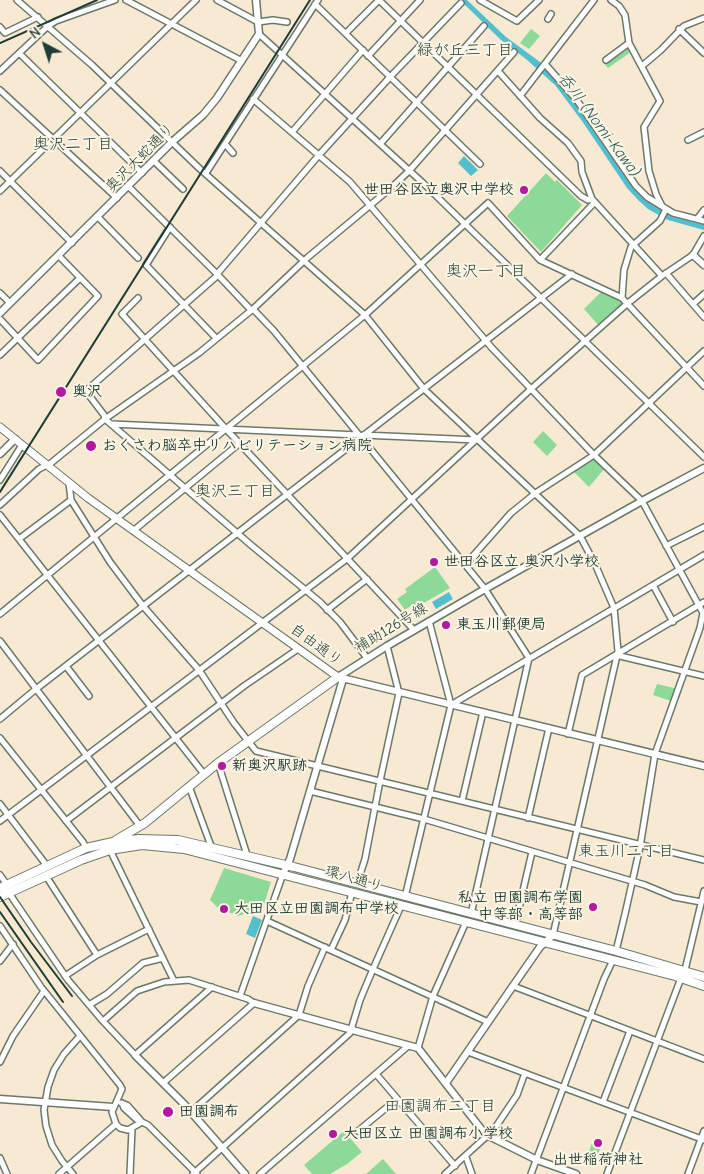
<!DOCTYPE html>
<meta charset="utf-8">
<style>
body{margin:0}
#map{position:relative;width:704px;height:1174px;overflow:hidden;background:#f8e9d3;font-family:"Comic Neue",sans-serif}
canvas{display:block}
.north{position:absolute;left:20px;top:20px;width:50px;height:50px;-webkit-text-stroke:4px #fcf5e5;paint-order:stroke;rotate:320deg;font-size:14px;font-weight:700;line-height:20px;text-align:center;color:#1f3d34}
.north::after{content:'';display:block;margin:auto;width:18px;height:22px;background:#1f3d34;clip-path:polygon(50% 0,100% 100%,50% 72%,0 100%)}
</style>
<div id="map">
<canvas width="704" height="1174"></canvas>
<div class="north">N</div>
</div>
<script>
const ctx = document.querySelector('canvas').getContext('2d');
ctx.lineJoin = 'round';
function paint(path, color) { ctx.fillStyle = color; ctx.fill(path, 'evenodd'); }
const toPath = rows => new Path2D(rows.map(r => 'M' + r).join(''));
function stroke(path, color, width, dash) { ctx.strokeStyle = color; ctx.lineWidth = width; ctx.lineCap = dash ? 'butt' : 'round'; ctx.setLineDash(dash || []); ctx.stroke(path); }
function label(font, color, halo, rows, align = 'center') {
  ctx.font = font + ' "Comic Neue","Klee One",sans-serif'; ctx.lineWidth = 4; ctx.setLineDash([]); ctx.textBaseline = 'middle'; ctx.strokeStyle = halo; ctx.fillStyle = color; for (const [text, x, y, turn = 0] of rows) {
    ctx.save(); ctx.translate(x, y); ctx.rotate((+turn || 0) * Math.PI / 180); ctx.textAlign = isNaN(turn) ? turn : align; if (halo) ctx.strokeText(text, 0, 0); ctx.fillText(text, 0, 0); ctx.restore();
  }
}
paint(toPath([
 [531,29,540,36,529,49,520,43],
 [628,46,631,52,608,68,604,63],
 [546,173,555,182,557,180,582,205,541,252,507,216],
 [604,289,625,301,625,303,601,328,584,309],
 [543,431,557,445,547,456,533,442],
 [594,458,605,468,589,487,574,472],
 [435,567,450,588,415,608,412,605,405,610,397,599,407,592,405,589],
 [657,684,678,689,674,702,653,695],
 [224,868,271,882,263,908,238,916,218,908,210,900],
 [344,1131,362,1152,347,1164,330,1174,312,1174,304,1165],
 [592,1143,601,1146,597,1157,588,1154],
 [383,1159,396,1174,366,1174]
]), '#8dda98');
paint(toPath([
 [460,0,467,0,506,37,540,62,567,90,632,185,638,192,650,202,671,215,704,223,704,230,668,220,648,209,638,200,627,188,582,121,555,85,526,59,501,40],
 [464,156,478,170,471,176,458,163],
 [449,592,453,599,436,609,432,602],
 [253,916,262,920,255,938,246,934]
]), '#53bfce');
const minor = toPath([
 [17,0,92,65,200,169,365,315,424,389,580,536,595,564,614,608,618,651,553,935],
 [126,0,242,61],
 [217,0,258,22,273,20,287,22],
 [379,0,581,196,588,200,592,199],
 [480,0,517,21,539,0],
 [611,0,619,6,625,15,629,43,660,101,644,127,649,171,656,194,662,206],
 [315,4,480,164],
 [548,19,551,14],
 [0,27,5,33,38,17],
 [679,29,704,53],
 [345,33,348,31,379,0],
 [259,34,423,183,704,457],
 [19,53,142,173],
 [368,56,420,0],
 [606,60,629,43],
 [545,64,576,99,636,186,647,197,673,213,704,221],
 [642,66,661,50,684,26,704,18],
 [0,71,48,26,56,21,115,0],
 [498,71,540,118,568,143,581,161,582,172,592,199,662,276],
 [0,90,117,198],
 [520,96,594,0],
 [253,99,350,182,492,348,594,455,642,501,703,613,700,628,655,754,640,847,625,914,616,951],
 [292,132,363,50],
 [688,140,704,132],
 [225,144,233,153],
 [380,144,484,26],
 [154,161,183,189],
 [0,171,72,243],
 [206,173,318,0],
 [128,186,217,274,251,310],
 [0,191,196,0],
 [98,217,138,258],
 [697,219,704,210],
 [170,227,146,265,216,338],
 [540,260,595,202],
 [666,273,704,317],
 [217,274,319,155,390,77,461,3],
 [218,275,87,390,88,394,104,415,105,419,251,545,320,602,340,622,367,658],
 [0,293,10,303],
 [138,298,122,314,226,429,414,630],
 [622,298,624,270,631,247,660,221,666,209],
 [693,304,704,294],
 [253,309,274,331,485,589,529,658,471,914],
 [0,319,38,360,98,296,59,256],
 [0,355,80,278],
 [112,424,358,435],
 [363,435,477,440],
 [0,480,22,445],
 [69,483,71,500,110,562,143,606,199,670,234,723,256,751,704,860],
 [0,505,39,469,51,463,105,419,199,353,253,309,307,258,392,187,409,171,514,52],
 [0,515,204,774],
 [133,531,240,443],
 [19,539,71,500],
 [666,546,704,527],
 [465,565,511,513,537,492,594,455,704,351],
 [653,585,673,622],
 [327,610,367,579],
 [0,614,365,315,488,203,540,260,622,298,704,386],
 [0,641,140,826],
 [616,655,704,676],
 [66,666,89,696],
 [451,705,704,555],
 [0,719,36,689,572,274],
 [568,734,582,675,704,602],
 [0,738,83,842,86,848],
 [218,763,247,855],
 [189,786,211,846],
 [310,791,424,819,645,885,674,897,701,902],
 [462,801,483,712],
 [0,804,47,866],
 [528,818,549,728],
 [0,821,348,558,531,389,628,303,662,276,693,255,704,236],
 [66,821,244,686,298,649],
 [110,850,174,981],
 [0,875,7,885],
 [46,876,97,955],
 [357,884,365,859,380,781,399,693,387,646],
 [9,893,68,980,101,1019,135,1055,212,987],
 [405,897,451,705,429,621],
 [267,921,488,1022],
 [515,925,532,852],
 [0,926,41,987,120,1085,122,1089,112,1112,116,1124,120,1128,128,1130,142,1122],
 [331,950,345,920,352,892],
 [0,961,13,944],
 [685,970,704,891],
 [65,976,97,955,149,929],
 [513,986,704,1059],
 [240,996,283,874],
 [89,1005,107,994,143,963,163,958],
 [103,1021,137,991,164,982,189,980,248,999,254,1003,163,1083],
 [418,1048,433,996,466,922],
 [468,1052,704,1140],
 [0,1062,13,1036,44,991],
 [376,1074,455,1166],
 [603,1102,630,1031],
 [121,1103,127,1105,142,1122],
 [122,1103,124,1108,136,1119,148,1125,197,1174],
 [191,1112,299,1015,308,986,325,947],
 [358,1131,397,1099],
 [489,1137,517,1095,525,1073],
 [466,1157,472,1174],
 [0,1158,7,1174],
 [59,1174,116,1124],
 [73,1174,62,1161,52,1145,46,1126,44,1110,48,1087,54,1070,64,1054,80,1036],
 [130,1174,132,1129],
 [193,1174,350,1033,360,1000,373,969,401,906],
 [260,1174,408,1046],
 [445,1174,487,1136],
 [531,1174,604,979,613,960],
 [607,1174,681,978],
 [688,1174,704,1131]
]);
const tertiary = toPath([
 [693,255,704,265],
 [0,313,172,142,203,115,217,98,259,34,256,0],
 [0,454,15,439],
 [338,677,387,646,485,589,642,501,704,468],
 [338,677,704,766],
 [283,874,290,859,343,679],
 [254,1003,418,1048,485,1134,537,1160,576,1174],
 [135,1055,184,1104,245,1174],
 [446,1083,524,970,540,947,553,935],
 [0,1099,113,1107]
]);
const secondary = toPath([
 [0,427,88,498,338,677]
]);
const primary = toPath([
 [116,840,145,823,218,763,338,677],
 [0,888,86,848,113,842,139,839,178,840,294,867,616,951,704,977],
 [0,897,81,860,110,850,142,845,184,849,675,976,704,986]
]);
stroke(minor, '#6b796c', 8);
stroke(tertiary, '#6b796c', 9);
stroke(secondary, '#6b796c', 9);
stroke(primary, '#6b796c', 10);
stroke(minor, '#fff', 5);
stroke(tertiary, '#fff', 6);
stroke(secondary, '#fff', 7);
stroke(primary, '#fff', 8);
stroke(toPath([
 [0,43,97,0],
 [0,492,310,0],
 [0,897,31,942,72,996],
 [0,912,63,1002]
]), '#1f3d34', 2);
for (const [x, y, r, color] of [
 [524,190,5,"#b5179e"],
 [61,392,6,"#b5179e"],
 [91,446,6,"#b5179e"],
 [434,562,5,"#b5179e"],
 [446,625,5,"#b5179e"],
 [222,766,5,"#b5179e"],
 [593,907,5,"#b5179e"],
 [224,909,5,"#b5179e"],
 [168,1112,6,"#b5179e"],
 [333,1134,5,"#b5179e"],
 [598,1143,5,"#b5179e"]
]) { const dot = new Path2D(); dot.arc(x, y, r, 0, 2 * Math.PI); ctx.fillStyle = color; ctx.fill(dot); stroke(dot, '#fcf5e5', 2); }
label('15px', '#1f3d34', '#fcf5e5', [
 ["奥沢大蛇通り",140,158,-45],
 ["補助126号線",391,628,-31],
 ["自由通り",316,645,36],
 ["環八通り",354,879,16]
]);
label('bold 15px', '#1f3d34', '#fcf5e5', [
 ["世田谷区立奥沢中学校",514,190,"right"],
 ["奥沢",72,392],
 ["おくさわ脳卒中リハビリテーション病院",102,446],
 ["世田谷区立 奥沢小学校",444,562],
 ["東玉川郵便局",456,625],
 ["新奥沢駅跡",232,766],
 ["私立 田園調布学園",583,898,"right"],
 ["中等部・高等部",583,915,"right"],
 ["大田区立田園調布中学校",234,909],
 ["田園調布",179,1112],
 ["大田区立 田園調布小学校",343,1134],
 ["出世稲荷神社",598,1160,"center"]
], 'left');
label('16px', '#1f3d34', '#fcf5e5', [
 ["緑が丘三丁目",465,50],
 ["奥沢二丁目",73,144],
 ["奥沢一丁目",486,271],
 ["奥沢三丁目",235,491],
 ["東玉川二丁目",626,851],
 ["田園調布二丁目",440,1106]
]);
label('italic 16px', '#2c5e5a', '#fcf5e5', [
 ["呑川 (Nomi-Kawa)",599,125,53]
]);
</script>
